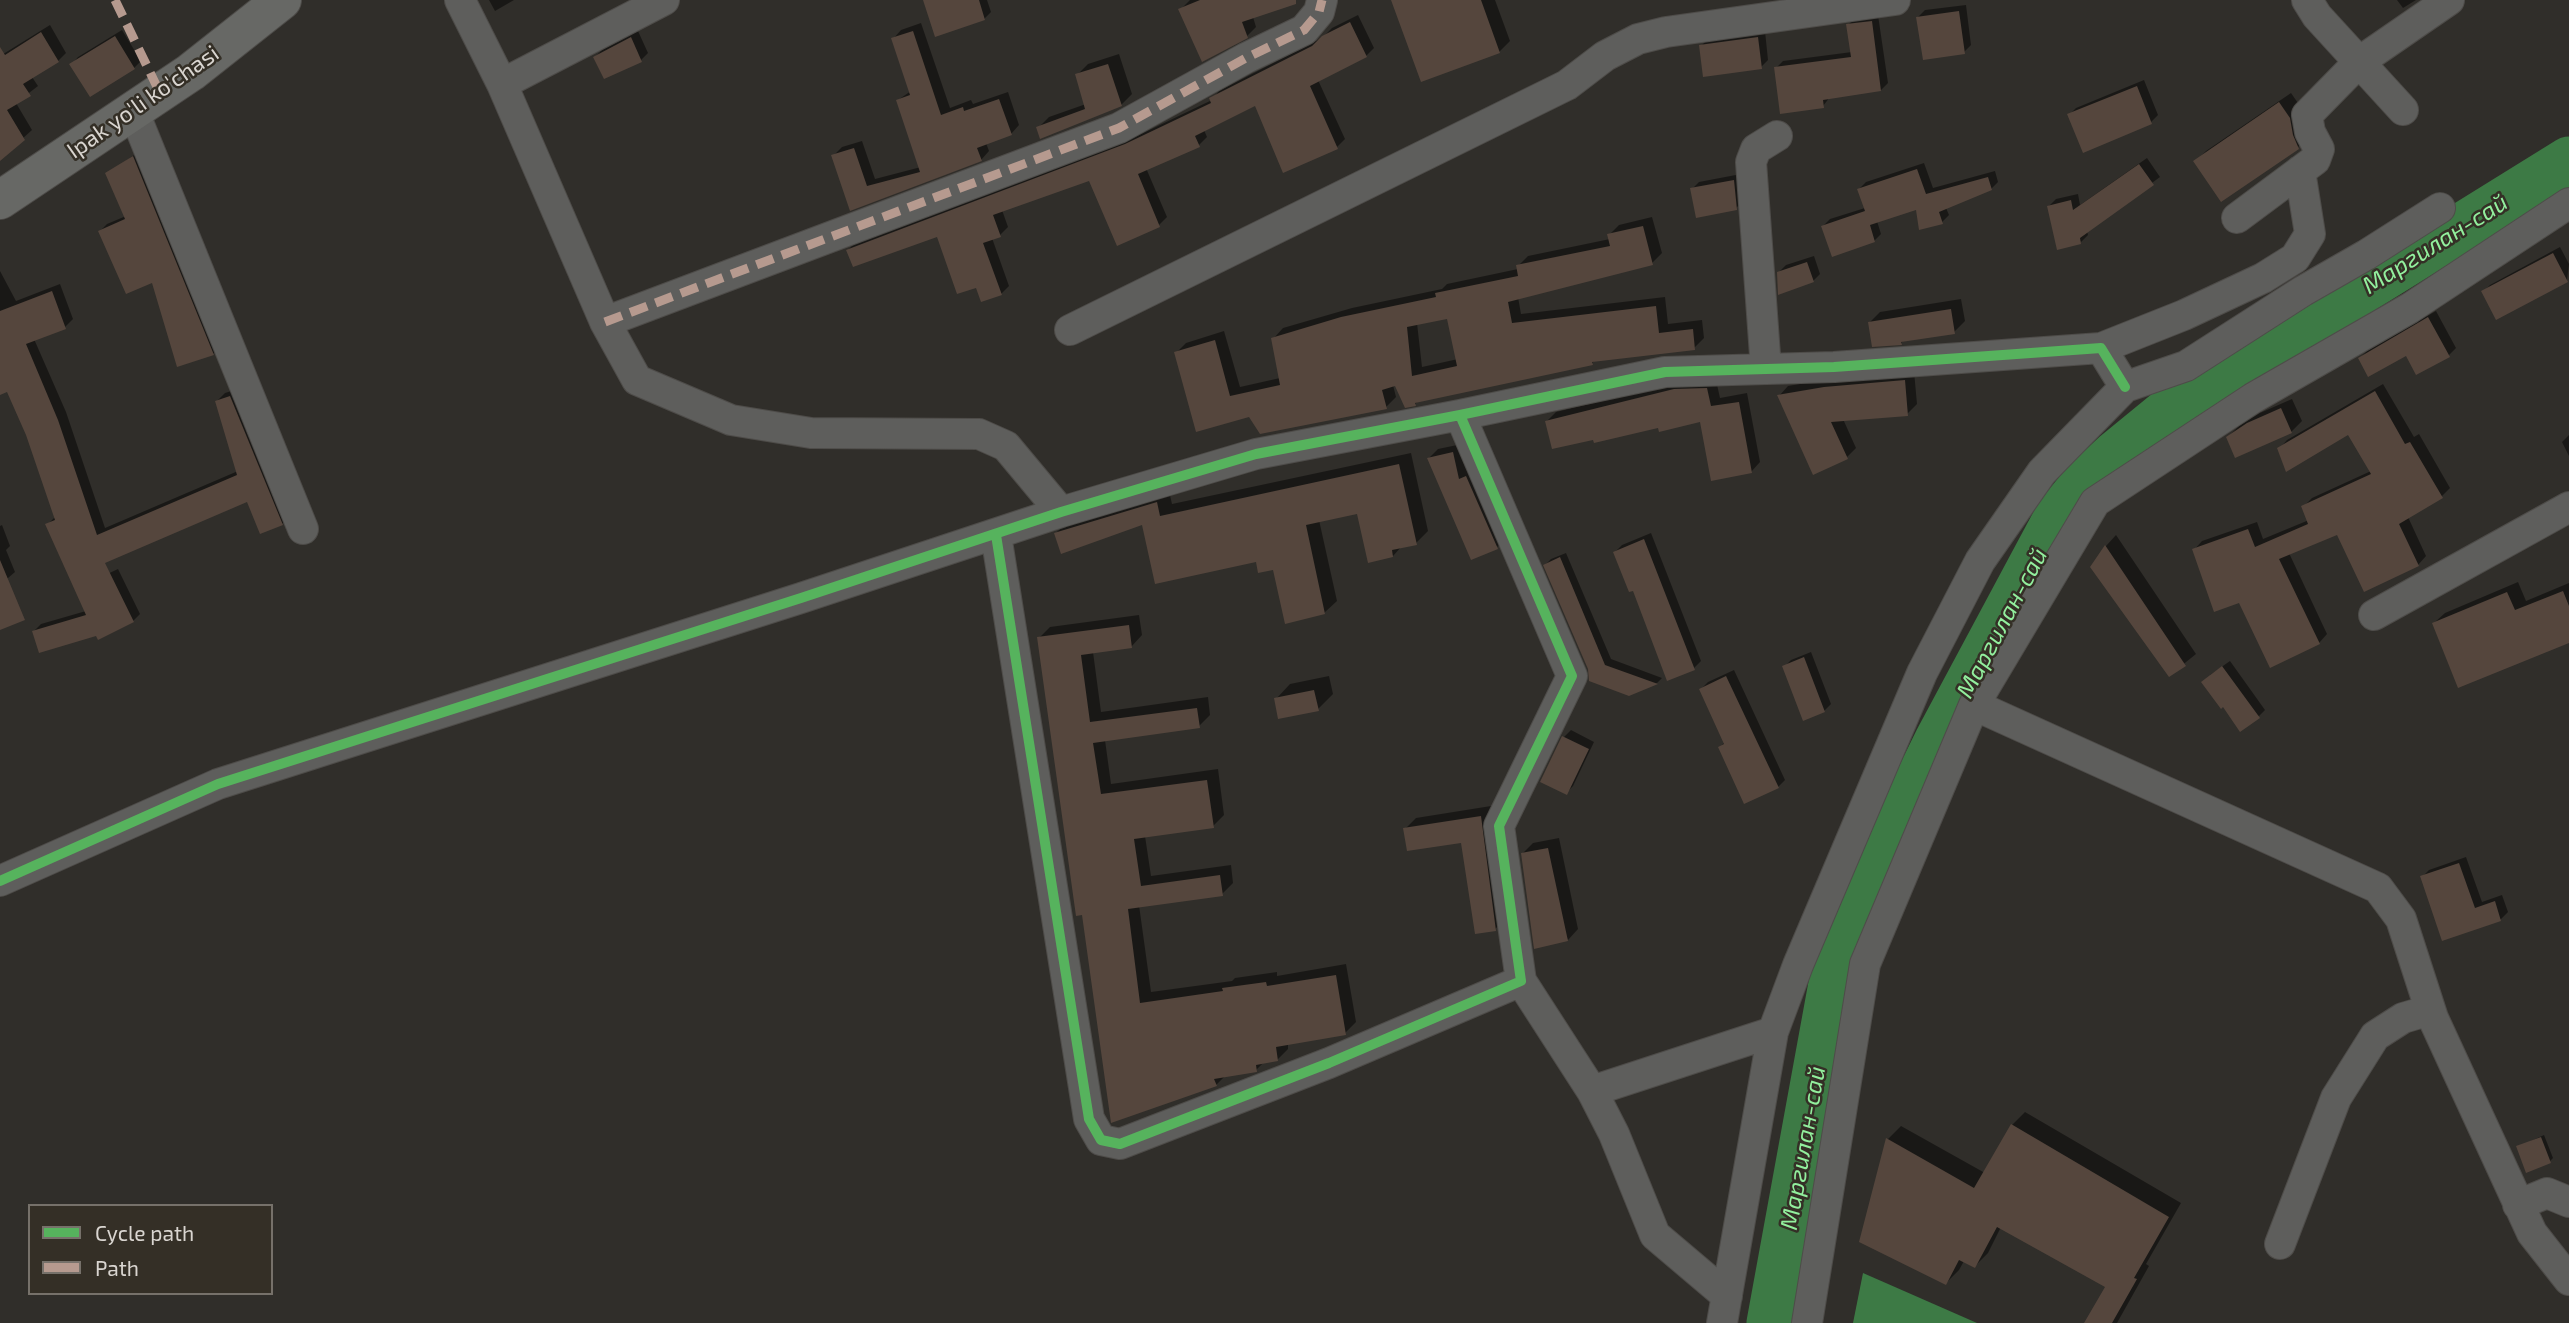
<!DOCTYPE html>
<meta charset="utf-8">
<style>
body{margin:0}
#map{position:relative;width:2569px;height:1323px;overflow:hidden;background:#302e2a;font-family:"Exo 2",sans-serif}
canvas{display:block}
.legend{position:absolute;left:28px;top:1204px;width:245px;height:91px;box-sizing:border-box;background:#342f26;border:2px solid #76716a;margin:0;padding:9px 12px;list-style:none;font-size:21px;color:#d9d5d0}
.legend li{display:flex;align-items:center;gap:14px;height:35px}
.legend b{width:35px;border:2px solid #76716a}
</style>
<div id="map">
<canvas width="2569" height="1323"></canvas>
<ul class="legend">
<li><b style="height:9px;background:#56b35d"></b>Cycle path</li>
<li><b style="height:9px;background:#b69a8f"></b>Path</li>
</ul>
</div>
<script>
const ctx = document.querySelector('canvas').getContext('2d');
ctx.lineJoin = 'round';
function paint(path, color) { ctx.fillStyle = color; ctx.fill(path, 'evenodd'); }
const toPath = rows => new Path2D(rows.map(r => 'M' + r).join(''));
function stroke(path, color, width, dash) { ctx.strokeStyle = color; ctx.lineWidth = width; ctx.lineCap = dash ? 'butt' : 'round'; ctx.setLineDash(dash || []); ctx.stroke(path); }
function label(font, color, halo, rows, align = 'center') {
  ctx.font = font + ' "Exo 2",sans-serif'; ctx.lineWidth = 5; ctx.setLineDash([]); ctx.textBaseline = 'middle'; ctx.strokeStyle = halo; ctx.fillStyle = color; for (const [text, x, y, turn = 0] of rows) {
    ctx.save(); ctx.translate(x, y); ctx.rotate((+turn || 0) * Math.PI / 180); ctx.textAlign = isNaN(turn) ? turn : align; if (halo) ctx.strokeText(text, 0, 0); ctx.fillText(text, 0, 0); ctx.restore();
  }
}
paint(toPath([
 [1863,1273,1977,1323,1853,1323]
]), '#3d7a45');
paint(toPath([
 [489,0,514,0,495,11],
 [925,0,987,0,991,12,984,19],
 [1190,0,1293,0,1253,17,1256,27,1247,36,1180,10],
 [1394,0,1495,0,1510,41,1499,52],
 [2397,0,2416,0,2403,8],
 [1966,5,1971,45,1964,52,1918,17,1925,10],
 [1358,15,1374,48,1366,56,1318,80,1345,139,1337,147,1256,104,1204,130,1207,137,1199,145,1146,168,1167,217,1159,225,1118,243,1090,179,1002,210,1008,227,1000,235,992,238,1009,286,1001,294,977,285,938,235,848,250,856,242,1135,137,1212,100,1219,91,1322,38,1332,28],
 [1878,15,1888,83,1881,90,1830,97,1823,106,1776,68,1783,61,1852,52,1848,25,1855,18],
 [921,23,950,108,971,100,973,104,1008,92,1019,125,1011,134,986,143,989,151,981,160,851,209,833,156,842,147,862,141,875,179,921,167,898,100,911,91,893,39,901,30],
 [50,25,66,53,58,61,32,77,38,86,16,103,32,130,0,159,0,56],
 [122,30,141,61,134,68,72,64,78,57],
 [638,31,648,53,641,60,595,57,602,50],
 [1765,31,1768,60,1761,67,1701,46,1708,39],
 [1119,54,1132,94,1121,105,1038,128,1049,117,1086,104,1077,75,1088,64],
 [2144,80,2158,115,2151,122,2084,150,2069,115,2076,108],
 [2291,93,2300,106,2309,136,2298,147,2196,161,2206,151],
 [140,151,220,347,213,354,153,280,100,231,107,224,126,216,107,174],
 [2147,158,2160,177,2087,231,2088,235,2081,242,2049,206,2056,199,2078,194,2080,205],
 [1924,163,1933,188,1995,171,1998,182,1991,189,1946,208,1949,215,1942,222,1917,208,1877,221,1881,234,1874,241,1823,226,1830,219,1865,208,1859,189,1866,182],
 [1741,174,1743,201,1736,208,1692,189,1699,182],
 [1652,217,1662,253,1652,263,1518,297,1521,314,1665,297,1668,324,1702,320,1704,338,1694,348,1595,360,1592,363,1419,400,1415,404,1396,384,1393,385,1396,397,1386,407,1250,415,1176,353,1186,343,1224,331,1240,387,1280,378,1273,339,1283,328,1352,308,1442,289,1447,284,1518,269,1518,266,1528,256,1610,239,1609,235,1619,225],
 [1448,317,1458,359,1422,367,1417,323],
 [2560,247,2569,264,2567,280,2483,292,2490,285],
 [1814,256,1820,274,1813,281,1778,273,1786,265],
 [0,271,16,301,60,284,73,319,65,327,34,339,66,412,105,528,238,471,217,401,225,393,238,389,290,516,282,524,248,500,98,564,48,524,55,517,27,434,8,390,0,393],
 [1961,299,1965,321,1954,332,1904,340,1901,343,1870,322,1880,312],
 [2436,311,2456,348,2449,355,2417,373,2406,353,2360,358,2367,351],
 [1914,371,1917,404,1907,414,1843,419,1856,448,1847,457,1779,396,1788,386,1835,378],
 [1716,380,1720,398,1747,393,1760,462,1751,472,1701,420,1659,425,1547,421,1556,412,1685,381],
 [2383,384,2414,437,2419,434,2450,488,2442,496,2408,517,2426,556,2418,565,2338,532,2289,553,2327,634,2319,643,2240,600,2194,550,2202,541,2257,522,2263,539,2309,520,2303,507,2312,498,2371,471,2349,433,2279,449,2287,440],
 [2292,399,2302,421,2291,432,2228,437,2239,426,2260,413],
 [2569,435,2569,456,2562,442],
 [1462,444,1468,472,1476,468,1506,538,1497,547,1429,458,1438,449],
 [1411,453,1428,531,1416,543,1402,546,1393,556,1358,512,1319,520,1337,601,1324,613,1275,568,1257,560,1144,523,1056,533,1068,521,1169,491,1172,504],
 [2,525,10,546,6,550,15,572,8,578,0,582,0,526],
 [1651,533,1701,661,1694,668,1615,552,1622,545],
 [2116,535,2196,654,2170,675,2092,567,2106,546],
 [1566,553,1611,659,1662,678,1657,683,1629,694,1590,669,1545,565,1551,559],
 [118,569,140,614,133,621,97,634,34,631,41,624,86,611,84,585],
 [2518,582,2526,601,2569,583,2569,641,2434,623,2445,613],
 [1139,615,1142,635,1131,647,1093,652,1101,712,1208,697,1210,715,1199,726,1105,740,1111,784,1218,769,1224,815,1213,826,1145,836,1151,876,1231,865,1233,883,1222,894,1139,905,1151,992,1232,981,1235,978,1277,972,1277,976,1346,964,1356,1022,1345,1033,1288,1043,1288,1049,1277,1060,1264,1062,1255,1071,1225,1076,1216,1085,1112,1121,1083,913,1039,638,1050,627],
 [1811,652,1831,704,1824,711,1784,667,1791,660],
 [2230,661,2265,710,2259,716,2224,704,2210,675],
 [1734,670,1785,780,1778,787,1720,747,1725,742,1701,689,1708,682],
 [1329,676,1333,694,1318,709,1276,699,1290,684],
 [1571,730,1594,742,1573,786,1566,793,1564,737],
 [1491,806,1506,919,1495,929,1462,841,1405,829,1416,818],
 [1559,838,1578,929,1568,940,1522,854,1533,843],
 [2466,857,2482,902,2502,895,2508,912,2501,919,2443,939,2422,877,2429,870],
 [2025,1112,2181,1203,2146,1264,2149,1266,2117,1323,2086,1323,2107,1286,2001,1227,1988,1253,1975,1266,1964,1261,1959,1270,1946,1283,1862,1241,1888,1139,1901,1126,1985,1173,2012,1125],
 [2544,1135,2553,1158,2550,1161,2518,1147]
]), '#0007');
stroke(toPath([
 [1771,1323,1841,940,1939,740,2059,516,2085,484,2116,455,2182,401,2569,161]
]), '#3d7a45', 49);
paint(toPath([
 [923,0,979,0,985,20,935,37],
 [1200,0,1296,0,1296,4,1242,22,1248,38,1202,62,1178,9],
 [1391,0,1481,0,1500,53,1421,82],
 [1959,11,1965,54,1923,60,1916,17],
 [1872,21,1881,91,1823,100,1824,108,1780,114,1774,67,1851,57,1846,24],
 [1350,22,1367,57,1310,86,1338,149,1283,173,1255,106,1195,136,1200,147,1138,174,1160,227,1117,246,1089,181,993,215,1001,237,983,243,1002,295,981,302,976,288,957,294,937,237,853,267,846,250,1125,144,1211,103,1209,98,1312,46,1322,36],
 [913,31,941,115,963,107,964,111,999,99,1012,135,977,148,982,161,850,211,831,155,854,148,867,186,920,172,896,100,910,95,891,38],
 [41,32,59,62,23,84,31,96,7,110,25,140,0,161,0,47,5,55],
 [115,36,135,69,90,97,69,64],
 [631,37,642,62,604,79,593,57],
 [1758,37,1762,69,1703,77,1699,45],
 [1108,64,1122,106,1040,139,1036,127,1085,109,1075,74],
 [2137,86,2152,124,2083,153,2067,114],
 [2279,102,2290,118,2293,135,2299,149,2221,202,2193,161],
 [133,156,214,355,177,367,152,283,126,294,98,231,125,219,105,173],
 [2139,164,2154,185,2080,238,2081,244,2057,250,2047,206,2071,200,2073,210],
 [1917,169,1926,194,1988,177,1992,190,1939,212,1943,224,1919,230,1916,210,1870,225,1875,242,1832,257,1821,226,1865,211,1857,189],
 [1734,180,1737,210,1696,218,1690,188],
 [1643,226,1653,265,1508,302,1512,323,1656,306,1659,333,1693,329,1695,350,1592,362,1593,365,1415,403,1416,406,1405,408,1395,386,1382,390,1387,409,1260,434,1249,417,1196,432,1174,352,1215,340,1230,396,1280,385,1271,338,1341,317,1436,297,1435,293,1518,276,1516,265,1610,246,1607,234],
 [1447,319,1457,366,1412,376,1407,327],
 [2553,253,2568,282,2496,320,2481,291],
 [1807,262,1814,282,1778,295,1777,272],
 [52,291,66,329,26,344,58,420,97,535,237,475,215,401,230,396,283,525,260,534,247,502,105,563,134,622,98,640,96,636,39,653,32,631,86,615,45,524,55,520,26,435,7,392,0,395,0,311],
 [1951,309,1955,334,1901,342,1902,345,1872,347,1868,322],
 [2428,317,2450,357,2416,375,2406,356,2368,377,2358,358],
 [1905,380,1908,416,1831,422,1848,459,1813,475,1777,395,1824,387],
 [1707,388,1711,406,1739,402,1752,473,1711,481,1700,422,1659,432,1658,428,1594,443,1593,440,1552,449,1545,421,1674,389],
 [2375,391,2405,444,2410,442,2443,498,2399,524,2419,566,2364,592,2337,535,2279,559,2320,644,2270,668,2239,603,2214,612,2192,549,2248,529,2255,547,2308,524,2301,506,2371,474,2348,435,2286,472,2277,448],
 [2281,408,2292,433,2235,458,2226,437,2247,423],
 [1453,452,1459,479,1466,476,1498,549,1471,560,1427,458],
 [1399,464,1417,545,1392,550,1393,557,1368,563,1357,514,1306,525,1325,614,1285,624,1273,570,1258,573,1256,562,1155,584,1142,525,1061,554,1054,533,1157,502,1160,516],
 [1644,539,1695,670,1667,681,1633,591,1629,592,1613,552],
 [2105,545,2186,666,2169,677,2090,567],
 [1560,557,1605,665,1658,684,1629,696,1589,681,1588,669,1543,565],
 [0,560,25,620,0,630],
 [2563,591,2569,606,2569,643,2458,688,2432,623,2507,592,2515,610],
 [1129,625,1132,648,1081,655,1090,722,1197,708,1200,728,1093,743,1101,794,1207,780,1214,828,1134,839,1141,886,1220,875,1223,896,1128,909,1140,1003,1223,991,1222,988,1266,982,1267,986,1336,975,1346,1035,1276,1047,1278,1061,1256,1065,1257,1072,1214,1079,1217,1086,1111,1123,1082,915,1076,916,1037,637],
 [1804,657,1825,712,1803,721,1782,666],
 [2222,666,2260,718,2240,732,2223,707,2221,709,2201,682],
 [1726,676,1779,788,1744,804,1718,747,1724,744,1699,689],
 [1314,690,1319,711,1278,719,1274,698],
 [1562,736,1589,749,1567,795,1540,782],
 [1481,816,1496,931,1475,934,1461,843,1407,851,1403,828],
 [1548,848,1568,941,1534,949,1521,853],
 [2459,863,2475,908,2495,901,2501,921,2442,941,2420,876],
 [2011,1124,2169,1217,2134,1278,2137,1279,2112,1323,2084,1323,2105,1287,1997,1227,1975,1268,1959,1260,1946,1285,1859,1242,1886,1138,1974,1188],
 [2541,1137,2551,1163,2526,1173,2516,1146]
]), '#55463d');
const minor = toPath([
 [460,0,502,84,605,322,637,380,731,420,811,433,979,434,1006,446,1061,512],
 [2307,0,2317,16,2403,110],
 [502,84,664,0],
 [133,110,303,529],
 [2237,218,2315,160,2319,149,2310,132,2307,115,2359,62,2449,0],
 [605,322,1119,128,1246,58,1304,30,1319,12,1322,0],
 [1070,330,1567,85,1605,56,1638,39,1666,32,1895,0],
 [2101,348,2184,315,2263,278,2295,258,2310,234,2300,171],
 [1766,369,1751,162,1756,149,1777,136],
 [996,535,1089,1119,1101,1140,1120,1144,1329,1063,1521,981,1499,826,1572,676,1460,415],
 [2374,615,2569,507],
 [1974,705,2378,888,2401,919,2433,1018,2532,1233,2569,1280],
 [0,881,218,784,801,598,1061,512,1256,454,1460,415,1665,372,1834,367,2101,348,2125,387],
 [1521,981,1592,1091,1614,1134,1655,1235,1727,1296],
 [1592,1091,1773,1032],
 [2518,1205,2547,1193,2569,1202],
 [2280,1244,2336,1098,2375,1036,2403,1018,2430,1010],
 [1722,1323,1773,1032,1798,965,1922,673,1980,561,2042,472,2125,387,2186,366,2303,291,2366,255,2440,208],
 [1807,1323,1865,964,1974,705,2095,502,2253,398,2410,308,2569,203]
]);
const major = toPath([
 [0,200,191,72,282,0]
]);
stroke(minor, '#4e4c49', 32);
stroke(major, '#4e4c49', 40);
stroke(minor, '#5e5e5c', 30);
stroke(major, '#676865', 38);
stroke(toPath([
 [115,0,160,93],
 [605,322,1119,128,1246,58,1304,30,1319,12,1322,0]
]), '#b69a8f', 9, [18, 9]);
stroke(toPath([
 [996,535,1089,1119,1101,1140,1120,1144,1329,1063,1521,981,1499,826,1572,676,1460,415],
 [0,881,218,784,801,598,1061,512,1256,454,1460,415,1665,372,1834,367,2101,348,2125,387]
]), '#56b35d', 10);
label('23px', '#d9d5d0', '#342f26', [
 ["Ipak yo'li ko'chasi",143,102,-35]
]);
label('italic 24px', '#92ef9d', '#342f26', [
 ["Маргилан-сай",2435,244,-32],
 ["Маргилан-сай",2002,623,-62],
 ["Маргилан-сай",1803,1148,-80]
]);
</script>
